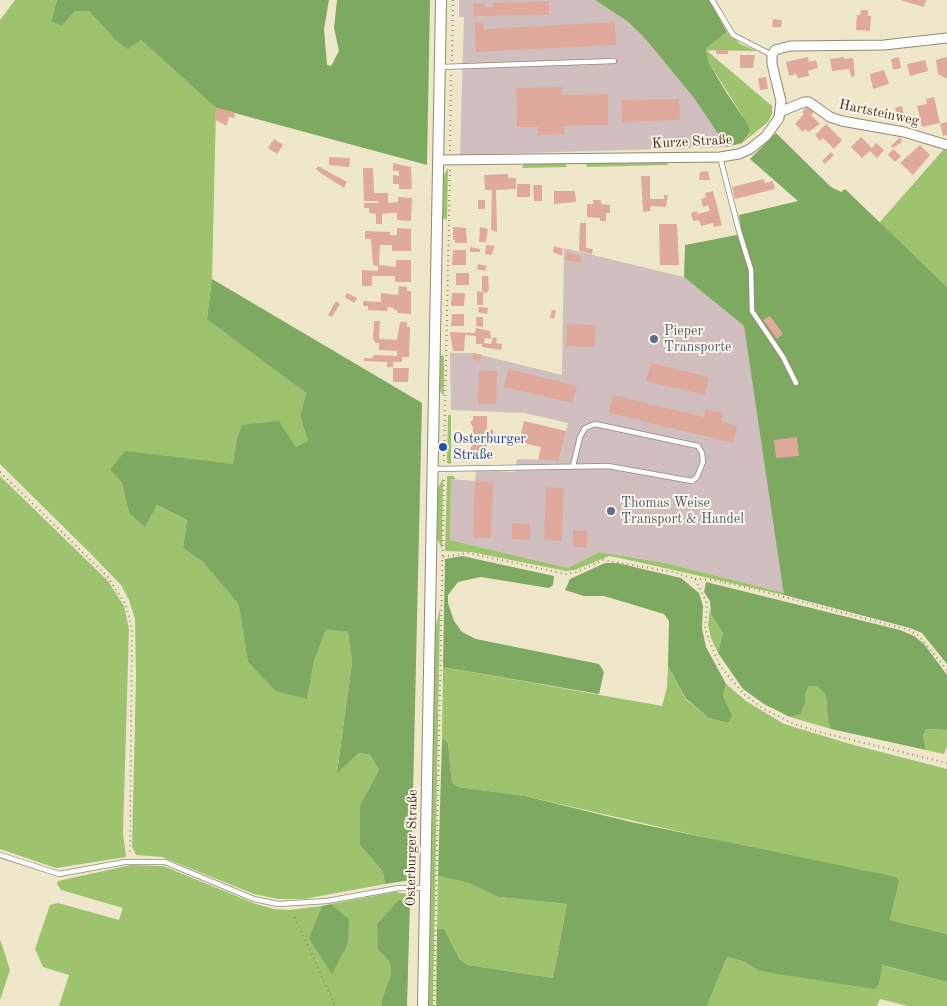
<!DOCTYPE html>
<meta charset="utf-8">
<style>
body{margin:0}
canvas{display:block;background:#eee7c9}
</style>
<canvas width="947" height="1006"></canvas>
<script>
const ctx = document.querySelector('canvas').getContext('2d');
ctx.lineJoin = 'round';
function paint(path, color) { ctx.fillStyle = color; ctx.fill(path, 'evenodd'); }
const toPath = rows => new Path2D(rows.map(r => 'M' + r).join(''));
function stroke(path, color, width, dash) { ctx.strokeStyle = color; ctx.lineWidth = width; ctx.lineCap = dash ? 'butt' : 'round'; ctx.setLineDash(dash || []); ctx.stroke(path); }
function label(font, color, halo, rows, align = 'center') {
  ctx.font = font + ' "Old Standard TT",serif'; ctx.lineWidth = 4; ctx.setLineDash([]); ctx.textBaseline = 'middle'; ctx.strokeStyle = halo; ctx.fillStyle = color; for (const [text, x, y, turn = 0] of rows) {
    ctx.save(); ctx.translate(x, y); ctx.rotate((+turn || 0) * Math.PI / 180); ctx.textAlign = isNaN(turn) ? turn : align; if (halo) ctx.strokeText(text, 0, 0); ctx.fillText(text, 0, 0); ctx.restore();
  }
}
paint(toPath([
 [459,0,595,0,627,21,643,36,694,98,727,147,460,155,464,17,459,17],
 [564,248,684,277,744,326,785,593,665,563,599,552,568,568,450,540,451,479,475,481,476,470,515,472,517,459,559,460,568,423,524,413,451,410,450,353,473,353,562,375]
]), '#d1bfbf');
paint(toPath([
 [15,0,57,0,51,21,75,11,89,11,116,41,128,48,141,40,216,108,212,279,207,318,306,393,300,416,308,441,297,447,236,443,234,464,204,462,110,470,122,483,129,513,145,526,157,505,187,520,183,548,203,562,240,606,248,662,307,698,314,661,326,628,348,632,352,662,337,772,359,753,370,755,379,770,360,805,360,845,383,872,385,884,304,899,278,899,254,894,162,857,136,855,132,847,136,677,135,619,129,600,121,585,93,556,0,464,0,20],
 [727,32,740,44,757,51,706,50,772,106,772,114,768,122,742,143,750,133,742,115,709,63,706,49],
 [945,148,947,149,947,287,879,223],
 [666,160,668,165,587,167,586,164],
 [565,163,567,167,522,168,524,164],
 [448,168,447,219,442,219,443,176],
 [439,355,444,356,444,396,439,390],
 [448,415,451,415,451,464,447,463],
 [0,476,108,581,124,606,129,629,123,833,126,857,56,868,0,849],
 [447,476,453,476,456,479,451,479,450,540,568,568,599,552,665,563,785,593,784,595,620,558,609,556,575,570,566,571,471,552,445,551],
 [443,478,442,549,437,538,437,490],
 [710,607,711,614,723,633,718,653,711,638,708,625],
 [440,608,433,1006,428,1006,435,629],
 [668,666,686,700,709,718,728,723,731,717,723,696,726,684,746,701,784,724,850,744,947,769,947,934,890,920,899,882,525,796,458,787,452,784,448,744,442,740,443,667,662,706,667,687],
 [809,686,817,686,826,695,828,722,831,729,790,717,801,714,805,703,805,694],
 [926,729,947,730,947,747,944,754,926,750,923,736],
 [131,865,163,866,256,904,274,909,290,910,322,906,310,938,349,919,331,904,395,892,410,894,410,901,399,901,378,950,390,962,391,974,382,999,382,1006,59,1006,69,975,43,967,35,949,50,905,58,903,119,920,123,908,61,890,57,884,58,881],
 [438,876,469,883,498,897,567,904,553,978,468,965,460,960,444,929,437,929],
 [0,939,10,970,0,1000],
 [727,957,743,961,759,971,879,984,881,965,947,982,947,1006,908,1006,880,999,877,1006,707,1006]
]), '#9ec36e');
paint(toPath([
 [57,0,329,0,324,29,327,65,331,66,339,51,334,28,337,0,430,0,427,165,216,108,141,40,128,49,116,41,89,11,75,11,62,25,51,22],
 [595,0,709,0,727,32,706,49,709,63,726,92,749,126,750,132,742,143,727,147,694,98,643,36,627,21],
 [776,133,831,187,841,192,845,189,947,287,947,664,922,633,910,628,784,595,744,326,684,277,685,245,742,234,739,215,798,201,750,159],
 [212,279,422,403,411,880,385,884,383,872,360,845,360,805,379,770,370,755,359,753,337,773,352,662,348,632,326,629,314,661,307,699,276,691,248,662,239,605,203,562,183,548,187,520,157,505,145,527,129,513,122,483,110,470,125,451,233,464,236,443,242,425,279,421,296,447,308,441,300,416,306,393,207,319],
 [462,556,554,576,553,585,549,588,481,577,458,582,448,595,448,603,454,621,462,632,476,639,599,664,604,672,599,694,443,667,445,559],
 [605,563,617,563,681,578,699,593,703,606,702,629,706,647,726,684,723,696,732,716,728,723,709,718,686,699,668,666,669,621,664,614,604,596,584,596,565,590,570,579],
 [706,582,900,630,914,636,924,644,947,675,947,730,926,729,923,736,926,750,831,729,828,722,826,695,817,686,809,686,805,694,805,703,801,714,790,717,764,704,743,689,718,653,723,633,711,614,710,601,704,592],
 [444,739,448,744,452,783,458,787,525,796,631,822,896,877,899,882,890,920,947,934,947,982,882,965,879,984,874,989,759,971,743,961,727,957,707,1006,436,1006,437,929,444,929,460,960,468,965,553,978,567,904,498,897,469,883,438,876,442,740],
 [399,900,410,901,407,1006,382,1006,382,999,391,974,390,962,378,950,377,924],
 [331,904,349,919,348,943,332,974,309,938,322,906]
]), '#7ea961');
paint(toPath([
 [900,0,926,0,924,7],
 [549,1,549,15,474,16,473,4,484,3,485,7,493,7,493,3],
 [861,10,868,10,868,16,871,16,870,31,856,30,857,15,860,15],
 [773,19,782,20,781,27,772,27],
 [475,22,483,22,484,29,615,22,616,45,476,52],
 [716,50,728,50,728,54,716,54],
 [740,55,755,55,753,68,740,68],
 [808,57,809,62,816,60,818,68,808,71,809,76,798,78,796,74,789,76,786,62],
 [844,57,844,59,853,58,855,76,851,77,849,69,832,71,830,59],
 [899,57,901,68,893,70,891,59],
 [947,57,947,78,945,78,938,74,936,60],
 [925,60,928,71,910,76,907,64],
 [884,70,889,84,873,89,870,74],
 [766,77,768,89,760,90,758,78],
 [562,87,562,95,608,94,608,125,564,126,565,134,538,135,538,127,517,127,516,88],
 [934,97,940,123,922,127,917,106,927,104,926,99],
 [679,99,680,120,622,122,621,100],
 [807,106,814,112,811,115,820,124,808,132,805,129,803,132,795,124,804,114,802,112],
 [902,106,904,114,897,116,895,108],
 [216,108,234,112,235,118,229,117,227,126,215,120],
 [947,122,947,135,943,136,940,124],
 [826,124,842,140,834,149,823,138,820,141,815,135],
 [861,137,872,148,876,143,884,150,877,158,870,151,862,158,851,147],
 [900,137,902,142,893,148,891,146],
 [274,139,283,145,277,154,268,148],
 [920,145,930,155,913,175,900,163],
 [893,149,901,156,895,162,888,155],
 [831,152,834,155,825,164,822,161],
 [329,157,350,158,349,167,329,165],
 [393,163,411,167,412,189,399,189,399,184,393,184,393,175,399,176,399,171,393,171],
 [318,166,347,182,344,188,322,174,316,169],
 [363,168,373,168,374,193,388,193,388,203,398,202,398,197,412,198,411,221,397,220,397,213,390,213,382,214,382,224,376,224,376,214,369,213,369,208,364,208,364,203,378,203,379,201,364,201],
 [708,171,710,180,699,180,700,172],
 [508,174,508,178,516,178,516,189,496,190,497,232,491,230,492,190,485,190,484,175],
 [641,176,650,176,650,199,664,199,664,195,668,195,666,207,651,206,650,211,643,212],
 [764,179,765,183,773,181,775,189,735,199,732,187],
 [517,184,530,184,530,197,517,197],
 [533,185,542,185,542,201,534,201],
 [554,191,575,191,576,202,554,204],
 [713,191,722,225,714,227,713,223,701,226,699,220,693,221,691,213,697,211,697,214,710,211,708,205,703,207,701,199,706,197,705,193],
 [478,200,485,200,485,209,478,209],
 [593,200,601,200,601,204,610,205,610,213,606,213,606,221,600,221,600,218,587,217,587,204,593,204],
 [580,223,586,223,586,248,593,249,592,254,579,251],
 [659,224,677,224,679,265,660,265],
 [453,227,466,228,467,243,455,243,455,240,453,240],
 [480,227,488,229,486,242,479,242],
 [397,228,411,229,411,251,392,251,392,245,380,245,379,265,396,267,396,260,411,260,411,282,395,282,395,276,372,276,372,286,362,286,362,270,378,271,378,266,373,265,371,239,365,239,365,231,390,232,390,235,397,235],
 [486,245,495,246,491,255,485,254],
 [554,246,563,249,562,256,553,252],
 [470,247,480,249,480,252,470,252],
 [453,250,466,250,466,265,452,265],
 [566,252,582,256,580,263,565,260],
 [478,264,487,266,485,271,477,269],
 [456,273,469,273,469,285,456,285],
 [482,276,488,276,489,289,487,293,483,292,483,305,477,305,477,291,482,292],
 [399,286,407,287,407,291,411,291,411,314,397,313,397,310,394,310,394,308,388,307,387,311,368,310,368,306,363,306,363,301,381,302,381,293,398,295],
 [347,293,357,298,354,303,345,297],
 [452,293,465,293,464,306,451,306],
 [336,301,340,304,332,317,328,315],
 [479,307,488,308,487,314,478,312],
 [552,310,556,311,554,319,550,318],
 [452,314,464,314,464,326,451,326],
 [770,316,783,334,777,339,763,320],
 [476,317,483,317,483,327,476,326],
 [374,321,380,321,379,339,397,340,400,322,407,322,407,327,410,327,409,357,402,357,402,362,393,362,393,367,387,367,387,362,364,361,364,358,373,358,373,355,397,356,397,351,379,350,379,343,376,343,373,339],
 [567,324,596,325,595,347,566,346],
 [476,328,490,331,491,339,485,338,484,343,491,344,493,337,497,338,496,343,502,344,501,350,482,347,482,344,476,344,476,336,465,335,464,351,453,351,450,332,475,333],
 [473,353,482,355,480,361,472,359],
 [651,363,709,377,705,395,646,381],
 [393,368,409,368,408,382,393,382],
 [508,369,577,386,572,403,504,387],
 [479,370,497,371,496,404,478,404],
 [613,395,704,417,706,409,723,413,721,421,737,426,733,443,609,413],
 [473,416,487,416,487,430,493,430,493,443,487,443,486,457,472,456,472,452,469,451,472,446,473,427,470,422,473,420],
 [524,421,566,431,559,460,538,460,541,447,519,442],
 [797,437,799,456,776,458,774,440],
 [475,481,493,482,491,538,473,538],
 [546,487,564,488,562,541,544,540],
 [512,523,530,524,530,540,512,539],
 [573,530,587,531,587,548,573,547]
]), '#dfaa9c');
const service = toPath([
 [712,0,733,35,772,55],
 [441,67,614,61],
 [720,157,739,231,751,270,752,311,783,357,796,383],
 [434,469,608,466,692,481,697,477,703,462,702,453,698,446,595,424,585,428,580,437,573,466],
 [0,855,59,874,125,862,165,862,254,899,278,904,327,901,399,888,425,888]
]);
const minor = toPath([
 [782,111,804,102,809,102,830,117,842,121,904,132,947,145],
 [438,160,720,157,739,154,750,149,766,136,779,118,781,101,772,64,772,55,775,50,790,46,884,45,947,38]
]);
const tertiary = toPath([
 [423,1006,441,0]
]);
stroke(service, '#948874', 6);
stroke(minor, '#948874', 11);
stroke(tertiary, '#948874', 12);
stroke(toPath([
 [452,61,453,0],
 [450,151,451,74],
 [444,461,450,169],
 [0,472,107,576,126,605,132,629,130,855],
 [443,557,468,553,566,574,577,572,603,560,673,572,695,579,707,603,705,629,712,647,720,666,744,694,762,708,794,724,819,732,947,763],
 [695,579,714,580,765,592,909,630,919,636,947,670],
 [414,882,415,867],
 [295,917,335,1006],
 [434,1006,444,476]
]), '#948874', 2, [1, 4]);
stroke(service, '#fff', 4.5);
stroke(minor, '#fff', 9);
stroke(tertiary, '#fff', 10);
for (const [x, y, r, color] of [
 [654,339,5,"#5c6f8a"],
 [443,447,5,"#1a4fb4"],
 [611,511,5,"#5c6f8a"]
]) { const dot = new Path2D(); dot.arc(x, y, r, 0, 2 * Math.PI); ctx.fillStyle = color; ctx.fill(dot); stroke(dot, '#fcf5e5', 2); }
label('14px', '#3b2a1e', '#fcf5e5', [
 ["Hartsteinweg",879,113,12],
 ["Kurze Straße",692,142,-3],
 ["Osterburger Straße",412,848,-89]
]);
label('14px', '#4e5e75', '#fcf5e5', [
 ["Pieper",664,331],
 ["Transporte",664,347],
 ["Thomas Weise",621,503],
 ["Transport & Handel",621,519]
], 'left');
label('14px', '#164399', '#fcf5e5', [
 ["Osterburger",453,439],
 ["Straße",453,455]
], 'left');
</script>
